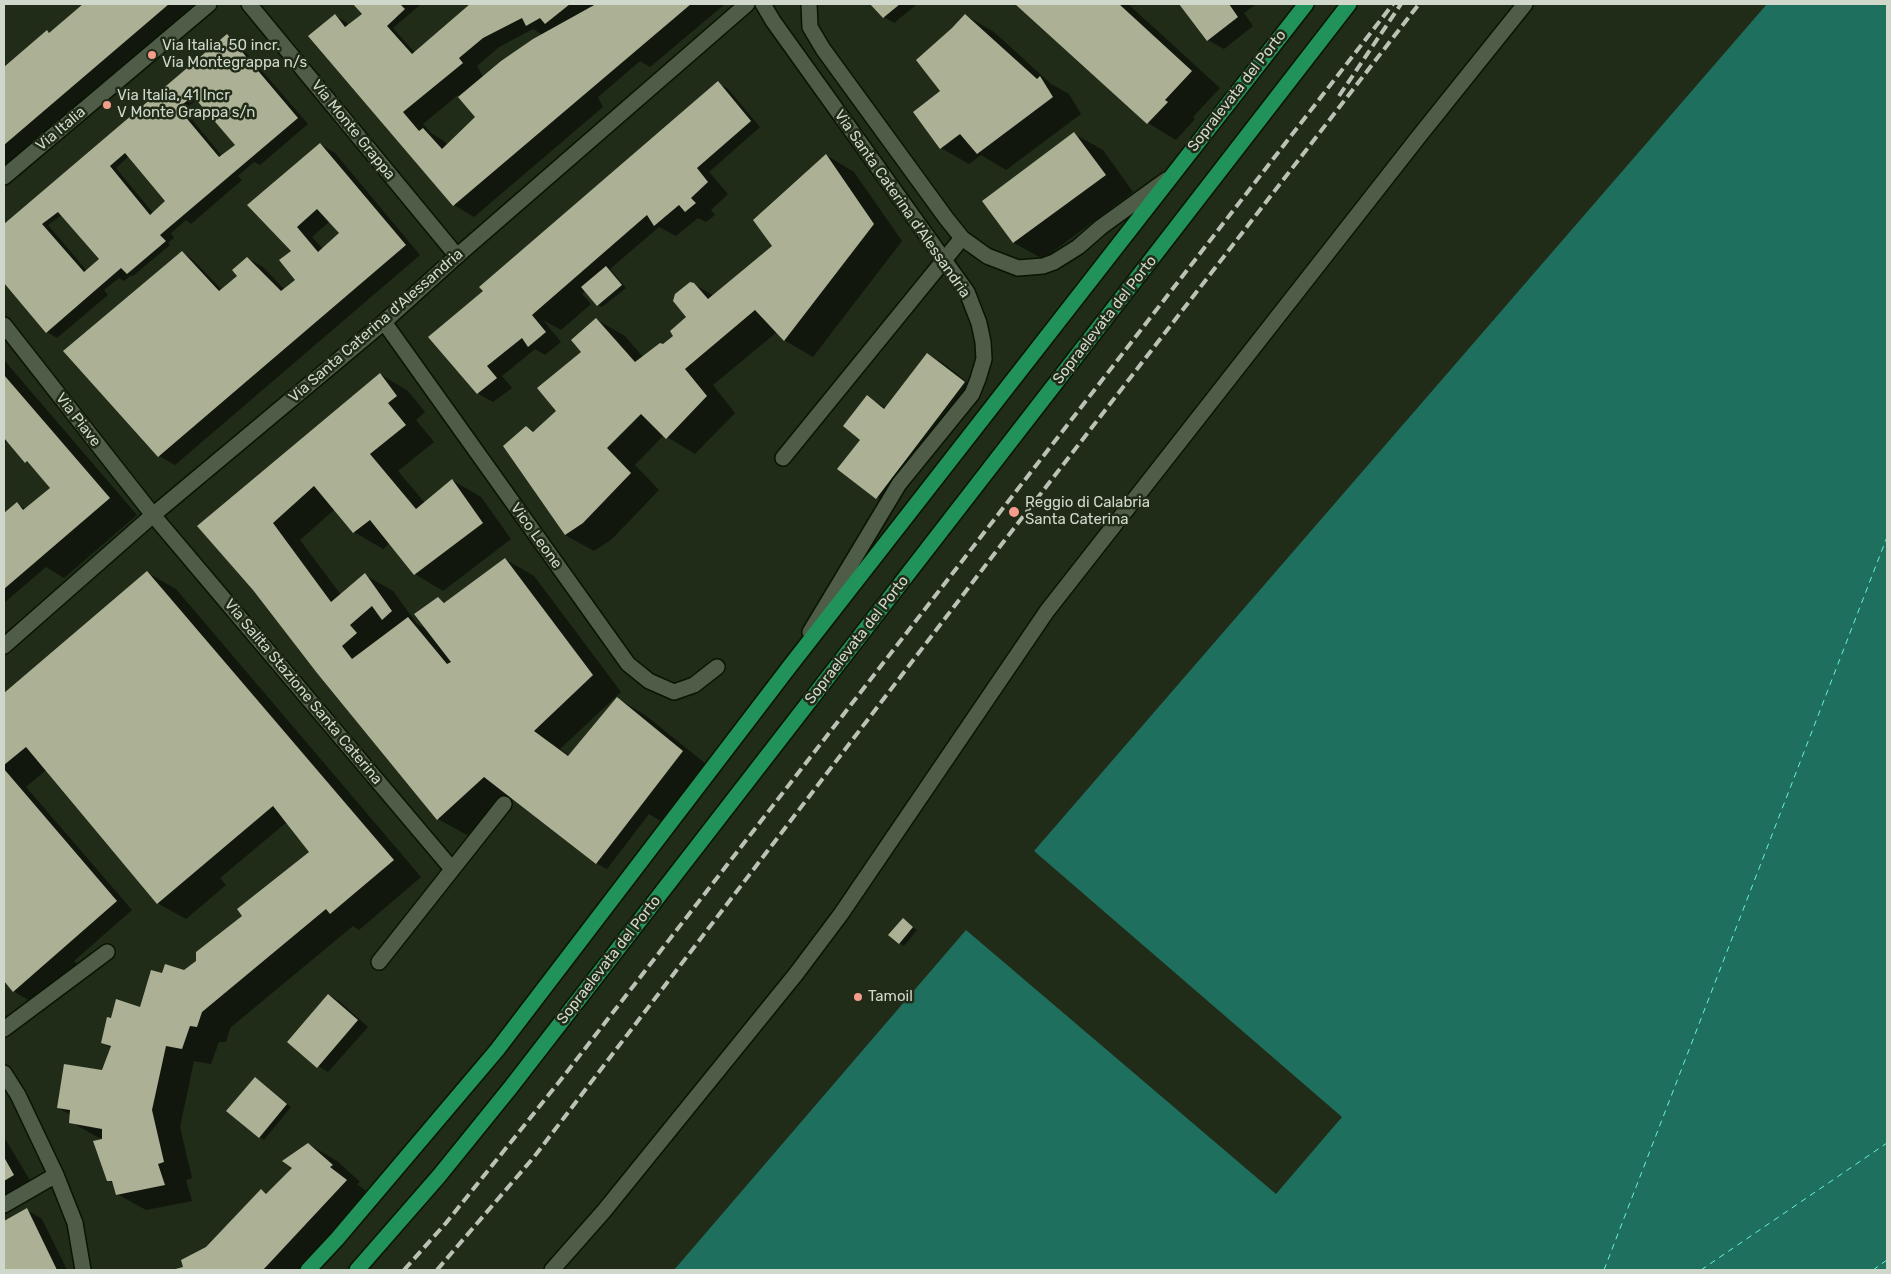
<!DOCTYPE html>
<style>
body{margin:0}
#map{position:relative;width:1891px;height:1274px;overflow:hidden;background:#202b18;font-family:Rubik,sans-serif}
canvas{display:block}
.frame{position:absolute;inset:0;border:5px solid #d0d8cc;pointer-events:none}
</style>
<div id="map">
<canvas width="1891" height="1274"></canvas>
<div class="frame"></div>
</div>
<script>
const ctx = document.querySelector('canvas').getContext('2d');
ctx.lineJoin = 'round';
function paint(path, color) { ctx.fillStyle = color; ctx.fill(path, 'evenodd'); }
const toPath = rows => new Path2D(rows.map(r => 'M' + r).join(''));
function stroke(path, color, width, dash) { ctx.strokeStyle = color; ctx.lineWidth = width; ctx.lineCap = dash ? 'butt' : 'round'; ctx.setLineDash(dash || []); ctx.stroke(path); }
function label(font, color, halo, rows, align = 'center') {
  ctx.font = font + ' Rubik,sans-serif'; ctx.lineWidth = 5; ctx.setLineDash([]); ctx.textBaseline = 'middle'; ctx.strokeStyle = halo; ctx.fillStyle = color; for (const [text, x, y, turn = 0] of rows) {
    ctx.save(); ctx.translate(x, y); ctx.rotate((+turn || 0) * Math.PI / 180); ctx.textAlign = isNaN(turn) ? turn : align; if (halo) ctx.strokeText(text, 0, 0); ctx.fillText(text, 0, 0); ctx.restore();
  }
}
paint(toPath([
 [1767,4,1887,4,1887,1270,674,1270,966,930,1276,1194,1342,1117,1034,851]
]), '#1f6f5e');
paint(toPath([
 [85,4,215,5,4,185,4,69,47,31,50,33],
 [354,4,421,4,393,28,415,53,472,4,725,4,650,67,640,61,598,97,603,107,474,217,454,205,335,16,346,22,349,26,363,14],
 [533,29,543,35,483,77,477,66,499,47],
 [458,95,477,117,448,145,444,141,431,133,423,124],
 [872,4,917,4,894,23,884,17],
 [1017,4,1128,4,1220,88,1193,117,1195,119,1176,140,1148,123],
 [1180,4,1256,4,1244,13,1253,26,1224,49,1208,40],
 [965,15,994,32,1051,84,1069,94,1081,114,1006,170,981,155,969,164,941,148,941,91,953,29],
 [227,36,237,42,308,124,260,165,254,162,238,176,242,180,191,224,186,220,171,233,174,238,168,243,170,245,133,276,131,275,124,281,119,278,104,290,108,295,57,338,47,332,4,281,4,226],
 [197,99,240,149,222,156,184,110],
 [129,156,167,201,153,213,116,168],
 [62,215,101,260,87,271,48,225],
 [718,83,728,89,760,127,709,172,728,194,711,210,715,215,706,222,698,218,676,236,659,227,610,269,626,288,602,307,597,305,585,291,582,294,591,304,561,330,543,320,561,342,545,355,535,349,502,376,512,388,493,402,477,393,485,291],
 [1074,134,1103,150,1133,192,1043,259,1014,243,983,201],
 [320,144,335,153,420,255,175,465,159,456,182,252,192,259,222,290,239,277,247,258,263,267,285,290,296,280,293,251,249,205],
 [330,221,341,233,323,249,312,237],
 [826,155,854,172,902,241,813,357,784,340,777,332,713,385,735,413,695,454,664,435,635,465,659,490,612,539,594,551,565,535,527,427,535,432,558,411,597,320,625,336,643,357,663,346,675,336,688,318,694,284,714,296,774,247],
 [927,354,943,363,980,392,893,507,858,484,867,397,886,408],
 [4,360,137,515,64,578,46,567,4,603,4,514,17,504,26,509,52,489,8,441,4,444],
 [380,374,408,391,425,412,416,420,434,442,398,471,425,503,452,480,481,497,511,539,443,591,415,574,390,543,383,549,354,532,335,509,300,540,341,595,365,575,393,591,417,624,428,630,438,598,446,603,505,559,534,576,621,692,560,749,570,756,617,698,645,715,711,768,667,825,649,814,607,869,596,863,510,795,467,835,438,819,254,589,199,526],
 [148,573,176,589,421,877,359,930,353,926,230,1028,226,1042,219,1042,211,1064,194,1061,180,1127,192,1178,186,1180,192,1201,146,1210,117,1194,114,1184,108,1180,104,1139,99,1138,71,1122,71,1115,58,1108,103,1071,111,1048,103,1043,112,1019,141,1009,163,974,184,971,197,962,311,852,287,822,220,878,226,885,186,919,157,903,47,769,26,787,132,910,74,961,83,972,42,1008,13,991,4,980,4,695],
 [908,923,917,930,904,946,899,943],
 [329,995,339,1001,368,1027,328,1072,318,1066],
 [260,1081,291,1107,264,1140,259,1137],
 [4,1137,34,1187,4,1204],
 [308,1144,337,1161,360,1182,357,1184,374,1197,306,1270,174,1270,184,1268,207,1248,261,1191,267,1194,294,1168],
 [27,1210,42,1219,67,1270,4,1270,4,1223]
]), '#0007');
stroke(toPath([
 [1604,1270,1887,537],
 [1701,1270,1887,1143],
 [1873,1270,1887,1260]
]), '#66f2d2', 1, [6, 5]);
paint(toPath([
 [83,4,169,4,4,145,4,67,47,30,49,33],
 [353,4,400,4,405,9,387,26,412,54,470,4,570,4,545,24,540,18,526,26,522,18,483,38,459,58,463,63,403,112,419,131,423,128,442,149,475,117,458,97,501,61,533,39,596,4,691,4,453,206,308,36,335,14,345,27,362,14],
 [870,4,900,4,883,18],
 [1015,4,1119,4,1192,71,1165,100,1168,102,1147,124],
 [1179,4,1229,4,1238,17,1207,41],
 [965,14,1037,79,1040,76,1053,97,977,154,960,134,940,149,913,112,940,91,916,60,952,28],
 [227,34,298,118,160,235,166,241,127,274,121,268,46,333,4,283,4,224],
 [193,96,235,145,219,157,178,108],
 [125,153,165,201,150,215,110,166],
 [58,212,99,259,84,272,42,224],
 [718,81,751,121,697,168,708,182,691,198,696,203,685,212,679,205,654,226,647,215,532,315,546,332,528,347,522,338,487,366,497,378,477,394,428,337,483,291,479,287],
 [1074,132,1106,175,1013,243,982,201],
 [320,143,406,245,158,457,63,351,182,251,219,291,237,276,232,270,247,257,281,291,295,280,279,260,291,251,247,205],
 [317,209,339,233,318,252,297,227],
 [826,154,874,224,784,341,755,310,685,369,707,396,666,439,641,414,607,448,631,473,583,523,565,535,503,446,526,426,533,432,556,411,537,388,581,352,571,340,596,318,635,362,660,343,663,344,673,336,670,331,686,317,673,301,675,294,690,282,694,283,708,299,772,246,753,220],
 [606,266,622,285,597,306,581,287],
 [927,353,965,382,876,499,837,469,860,440,843,426,867,395,884,409],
 [380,373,397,396,388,403,406,425,370,454,416,509,452,479,483,523,414,575,370,520,353,533,314,486,273,523,331,602,365,573,392,611,382,620,372,606,350,625,357,633,342,646,352,659,408,617,447,664,451,662,414,614,438,597,444,603,505,558,593,675,534,731,568,756,617,697,683,751,596,864,484,777,437,820,317,673,253,590,197,526],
 [4,375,110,498,4,589,4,513,17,502,23,510,50,488,27,461,25,463,4,438],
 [147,571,394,860,330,914,326,909,202,1012,197,1027,190,1026,182,1049,166,1046,152,1110,164,1162,158,1164,165,1185,116,1195,112,1181,107,1181,93,1141,102,1139,102,1129,69,1123,70,1110,57,1108,64,1064,102,1070,111,1046,101,1043,107,1017,111,1018,116,999,140,1007,151,970,162,973,165,964,184,970,196,961,196,952,242,916,237,909,309,852,273,806,157,904,26,747,4,765,4,693],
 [4,769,117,901,13,992,4,981],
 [903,918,913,927,899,944,888,935],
 [328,994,358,1020,317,1068,287,1042],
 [255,1077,287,1104,259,1138,226,1111],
 [308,1143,333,1165,330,1167,347,1180,263,1270,172,1270,183,1267,181,1260,206,1247,261,1189,266,1194,292,1168,282,1161],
 [4,1157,14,1175,4,1181],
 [27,1208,57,1270,4,1270,4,1221]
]), '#acb095');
const lane = toPath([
 [783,458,962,238],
 [379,962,504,804],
 [4,1029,107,952]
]);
const street = toPath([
 [249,4,457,256],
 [384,322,628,664,649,681,674,692,694,685,717,667],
 [4,325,153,515,452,869],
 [4,1073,18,1095,56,1175,75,1223,83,1270],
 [4,1205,56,1175],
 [552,1270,604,1211,796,974,841,914,1047,611,1420,135,1525,4]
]);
const secondary = toPath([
 [763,4,773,21,967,292,979,323,983,342,984,359,978,379,972,394,899,484,810,632],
 [809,4,810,27,823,49,946,218,962,238,987,256,1018,268,1043,266,1054,262,1078,247,1101,227,1166,180],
 [4,177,209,4],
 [4,646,153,515,384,322,457,256,747,4]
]);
const primary = toPath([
 [308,1270,337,1239,497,1050,790,666,1306,4],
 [357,1270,439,1176,511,1087,1349,4]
]);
stroke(lane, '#091403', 18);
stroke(street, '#091403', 18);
stroke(secondary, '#091403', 18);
stroke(primary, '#091403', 18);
stroke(lane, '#4f5c47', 15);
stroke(street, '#4f5c47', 15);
stroke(secondary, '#4f5c47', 15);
stroke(primary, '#20925a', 15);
stroke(toPath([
 [1339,96,1401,4],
 [404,1270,446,1223,563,1077,1393,4],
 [437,1270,534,1157,998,549,1419,4]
]), '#bac2b5', 4, [10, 5]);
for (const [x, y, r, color] of [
 [152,55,5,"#f49d8d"],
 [107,105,5,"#f49d8d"],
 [1014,512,6,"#f49d8d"],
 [858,997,5,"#f49d8d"]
]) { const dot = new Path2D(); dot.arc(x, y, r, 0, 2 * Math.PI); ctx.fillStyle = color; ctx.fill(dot); stroke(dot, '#202b18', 2); }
label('15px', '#d0d8cc', '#202b18', [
 ["Via Italia, 50 incr.",162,46],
 ["Via Montegrappa n/s",162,63],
 ["Via Italia, 41 Incr",117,96],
 ["V Monte Grappa s/n",117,113],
 ["Reggio di Calabria",1025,503],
 ["Santa Caterina",1025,520],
 ["Tamoil",868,997]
], 'left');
label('15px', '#d0d8cc', '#202b18', [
 ["Sopralevata del Porto",1237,91,-52],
 ["Via Italia",61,129,-40],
 ["Via Monte Grappa",353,130,51],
 ["Via Santa Caterina d'Alessandria",902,204,55],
 ["Sopraelevata del Porto",1105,320,-52],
 ["Via Santa Caterina d'Alessandria",376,326,-41],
 ["Via Piave",78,420,52],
 ["Vico Leone",536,536,54],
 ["Sopraelevata del Porto",857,640,-52],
 ["Via Salita Stazione Santa Caterina",303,692,50],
 ["Sopraelevata del Porto",609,960,-52]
]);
</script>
